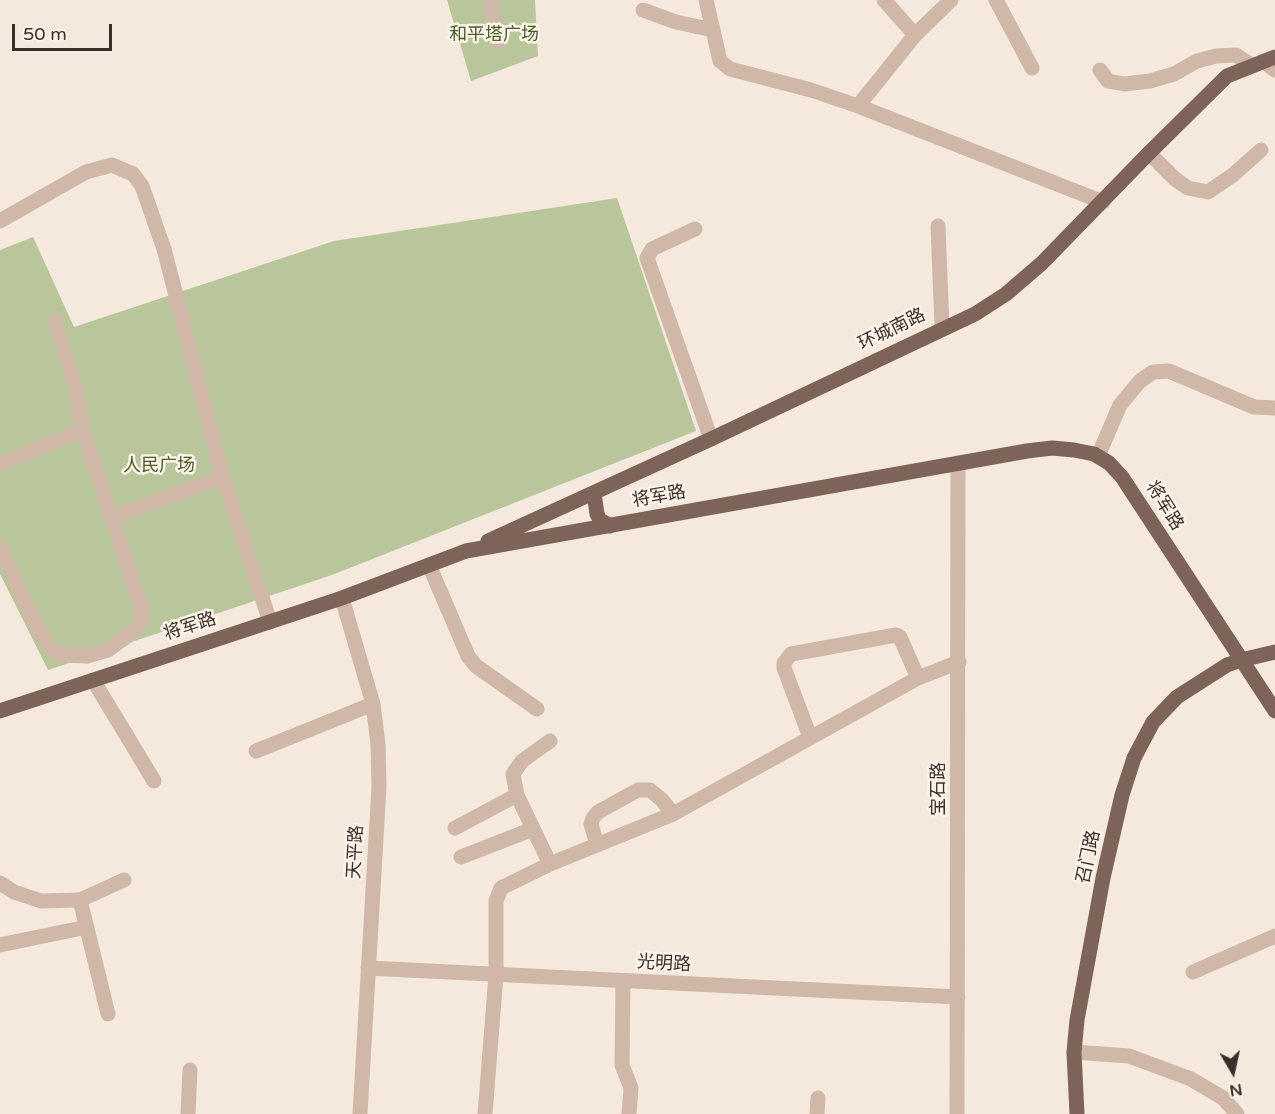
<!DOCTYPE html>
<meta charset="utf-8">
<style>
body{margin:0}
#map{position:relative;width:1275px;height:1114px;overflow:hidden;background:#f5e9dd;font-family:"Varela Round",sans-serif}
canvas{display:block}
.north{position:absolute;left:1203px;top:1042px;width:60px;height:60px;-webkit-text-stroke:4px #fcf3ea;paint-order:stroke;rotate:171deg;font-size:16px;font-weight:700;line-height:24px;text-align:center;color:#3b2d28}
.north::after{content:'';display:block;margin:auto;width:21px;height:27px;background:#3b2d28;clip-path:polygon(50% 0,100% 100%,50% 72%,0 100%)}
.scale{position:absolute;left:12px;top:24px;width:100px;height:27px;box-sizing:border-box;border:3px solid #3b2d28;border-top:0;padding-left:8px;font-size:18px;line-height:21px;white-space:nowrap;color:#3b2d28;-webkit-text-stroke:4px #fcf3ea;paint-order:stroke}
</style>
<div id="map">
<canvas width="1275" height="1114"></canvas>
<div class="north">N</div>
<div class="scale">50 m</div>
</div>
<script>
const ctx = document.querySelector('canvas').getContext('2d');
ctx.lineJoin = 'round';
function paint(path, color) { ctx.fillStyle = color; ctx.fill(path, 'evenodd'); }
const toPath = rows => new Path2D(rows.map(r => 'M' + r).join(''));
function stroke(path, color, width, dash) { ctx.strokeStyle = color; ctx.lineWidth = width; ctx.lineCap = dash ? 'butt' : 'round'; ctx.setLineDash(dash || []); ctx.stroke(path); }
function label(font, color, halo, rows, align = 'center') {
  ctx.font = font + ' "Varela Round","Noto Sans SC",sans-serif'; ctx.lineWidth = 5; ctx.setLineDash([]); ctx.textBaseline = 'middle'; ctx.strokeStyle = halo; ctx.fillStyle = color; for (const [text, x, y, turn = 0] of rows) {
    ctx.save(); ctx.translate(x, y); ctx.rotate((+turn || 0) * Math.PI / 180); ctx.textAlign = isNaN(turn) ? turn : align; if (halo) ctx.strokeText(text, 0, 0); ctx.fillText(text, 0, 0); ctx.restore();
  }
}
paint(toPath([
 [447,0,535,0,538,56,471,81],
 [617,198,696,431,332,575,48,670,0,574,0,250,33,237,74,327,334,241]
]), '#b9c69b');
stroke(toPath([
 [490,0,499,42],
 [706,0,720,61,730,69,811,90,858,106,1103,202],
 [884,0,915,35],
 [996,0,1032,68],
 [643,10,676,22,713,30],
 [1263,61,1275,70],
 [1100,70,1108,81,1124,84,1150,81,1174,74,1197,61,1216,56,1236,55,1252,66],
 [858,106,915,35,951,0],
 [1149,153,1175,179,1188,188,1208,192,1233,175,1261,150],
 [0,221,86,172,112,165,133,174,142,186,164,249,223,477,270,622],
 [938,226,942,328],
 [695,229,652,249,647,258,711,439],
 [1098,456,1120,405,1140,381,1153,372,1169,371,1254,407,1275,408],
 [0,464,83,430],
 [111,518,223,477],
 [0,547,34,621,51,649,62,655,87,656,108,650,138,628,143,612,83,430,76,388,55,321],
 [429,565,468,656,476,666,537,709],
 [342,598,373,704,378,744,379,787,360,1114],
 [93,680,154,781],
 [810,737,784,668,784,663,791,654,896,635,900,637,918,678],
 [550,741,522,761,513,774,517,795,550,864],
 [256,751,373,704],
 [455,828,517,795],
 [597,845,591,824,593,818,598,812,638,790,650,790,662,800,673,814],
 [461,857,533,829],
 [0,883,14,892,41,901,80,900,124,880],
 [80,900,108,1014],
 [0,945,87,927],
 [368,968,958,997],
 [1193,972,1275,936],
 [623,981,622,1065,631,1088,629,1114],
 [1074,1052,1129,1056,1191,1079,1223,1098,1237,1114],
 [188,1114,190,1070],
 [485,1114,496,975,496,901,501,888,550,864,673,814,918,678,959,662],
 [817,1114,818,1098],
 [957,1114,958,463]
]), '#cfb8a7', 15);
stroke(toPath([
 [594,493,597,514,600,520,610,526],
 [488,541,711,439,975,314,1006,294,1042,263,1149,153,1227,76,1275,57],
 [0,711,342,598,466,551,1027,451,1052,448,1074,450,1094,454,1109,463,1122,477,1275,711],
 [1077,1114,1074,1052,1077,1020,1103,878,1122,795,1134,758,1153,722,1177,697,1227,665,1241,660,1275,652]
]), '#7e6358', 15);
label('18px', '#4b5c29', '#fcf3ea', [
 ["和平塔广场",494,35],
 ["人民广场",159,466]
]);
label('18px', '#3b2d28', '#fcf3ea', [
 ["环城南路",892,330,-26],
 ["将军路",659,497,-10],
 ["将军路",1164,506,58],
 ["将军路",190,627,-18],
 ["宝石路",939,789,-90],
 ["天平路",356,852,-87],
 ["召门路",1089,857,-78],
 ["光明路",664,964,3]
]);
</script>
